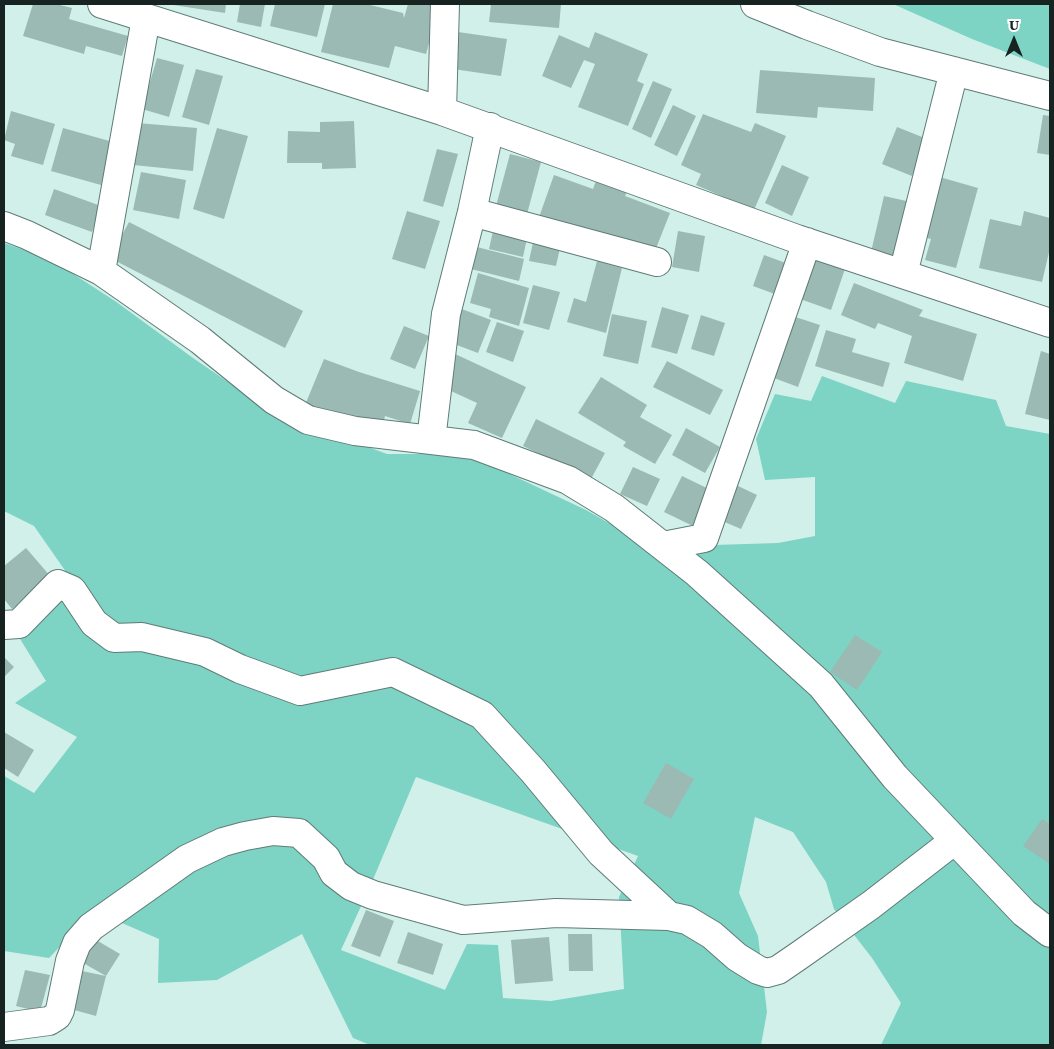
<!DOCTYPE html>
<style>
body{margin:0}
#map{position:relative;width:1054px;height:1049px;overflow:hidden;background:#d1f0ea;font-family:"Source Serif 4",serif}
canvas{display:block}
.frame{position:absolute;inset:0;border:5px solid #172321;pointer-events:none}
.north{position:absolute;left:989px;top:15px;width:50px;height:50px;-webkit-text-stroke:4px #fff;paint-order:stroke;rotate:0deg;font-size:14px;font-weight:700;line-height:20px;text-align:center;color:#172321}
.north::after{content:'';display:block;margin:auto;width:18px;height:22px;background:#172321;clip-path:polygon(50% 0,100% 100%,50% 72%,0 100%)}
</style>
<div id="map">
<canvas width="1054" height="1049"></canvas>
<div class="frame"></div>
<div class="north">U</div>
</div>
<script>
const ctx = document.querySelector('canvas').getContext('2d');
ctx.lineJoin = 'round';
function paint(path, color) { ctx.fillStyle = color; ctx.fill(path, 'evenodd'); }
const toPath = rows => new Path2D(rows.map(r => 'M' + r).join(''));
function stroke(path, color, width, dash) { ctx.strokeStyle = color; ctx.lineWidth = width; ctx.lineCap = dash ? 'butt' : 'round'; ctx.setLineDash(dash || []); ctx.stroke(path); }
paint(toPath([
 [893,4,1050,4,1050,69,972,39],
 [4,243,50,259,115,301,193,358,269,410,387,454,467,454,586,510,651,547,778,543,815,536,815,477,765,480,756,439,775,394,811,401,822,376,895,403,906,381,996,400,1006,426,1050,434,1050,1045,881,1045,901,1003,872,958,834,909,826,882,793,832,755,817,739,893,758,936,767,1012,761,1045,370,1045,353,1038,302,934,217,980,158,983,159,939,94,911,49,958,4,951,4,776,34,793,77,737,15,703,46,681,17,634,71,579,34,526,4,511],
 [416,777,638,856,619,897,624,989,551,1001,503,998,498,945,467,944,445,990,341,950,372,882]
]), '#7dd3c4');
paint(toPath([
 [33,4,56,4,72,8,69,19,128,36,122,56,86,46,84,54,23,36],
 [167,4,226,4,225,13],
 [240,4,265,4,261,27,237,22],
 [275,4,325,4,317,37,270,26],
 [333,4,366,4,403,13,404,18,408,4,440,4,426,54,395,46,389,68,321,52],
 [491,4,561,4,559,28,489,22],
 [458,32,507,39,501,76,453,69],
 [595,32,648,54,637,81,644,84,628,126,578,107,595,64,584,60,571,88,542,76,559,35,589,48],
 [157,58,184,65,169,117,142,109],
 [196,69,223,76,209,125,182,117],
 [760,70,875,78,873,111,818,107,817,118,756,113],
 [653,81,672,89,651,138,632,129],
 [673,105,696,116,677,156,654,145],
 [11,111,55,124,43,165,11,156,15,144,4,140],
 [703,114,751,132,755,123,786,136,754,210,696,185,701,174,681,165],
 [1043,115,1050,116,1050,155,1037,153],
 [354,121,356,168,322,169,322,163,287,163,288,131,320,132,320,122],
 [137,123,197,128,193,171,133,165],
 [897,127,927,139,912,176,882,164],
 [63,128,113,142,101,185,51,171],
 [217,128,248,136,224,219,193,209],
 [437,149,458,154,443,207,423,201],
 [510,154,541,162,527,214,496,206],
 [782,165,809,177,792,216,765,203],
 [141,172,186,180,179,219,133,210],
 [554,175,593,189,598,175,629,187,625,196,670,213,653,256,538,220],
 [936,176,978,188,956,268,925,260,931,239,920,236],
 [54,189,101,206,92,232,45,215],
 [884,196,911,202,898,258,871,252],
 [407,211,440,221,425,269,392,259],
 [1024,211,1050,218,1050,248,1042,282,979,268,990,219,1021,226],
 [129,222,303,311,285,348,110,258],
 [495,222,529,229,523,257,489,249],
 [678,231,705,236,699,272,672,267],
 [535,233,562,239,556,266,529,261],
 [469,245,524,259,519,281,463,267],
 [764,255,794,266,783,297,753,286],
 [814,255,846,266,831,310,800,299],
 [597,261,622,268,606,333,567,322,574,298,586,302],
 [478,273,529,288,519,326,489,317,491,309,470,303],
 [854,283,923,310,919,316,977,334,963,381,904,363,912,336,878,323,875,329,841,315],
 [533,285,560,292,549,330,523,323],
 [662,307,689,315,677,354,651,347],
 [459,308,491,320,478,353,446,341],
 [783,313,820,325,798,387,766,375],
 [612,314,647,321,638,364,603,356],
 [701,315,725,323,714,356,691,349],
 [497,322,524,331,513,362,486,352],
 [404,326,429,336,415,369,390,359],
 [826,330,856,339,852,352,890,363,883,387,815,366],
 [1041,351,1050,354,1050,420,1025,414],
 [453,353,526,387,502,438,468,423,477,403,438,385],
 [324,359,359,372,420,391,410,424,385,416,381,431,305,405],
 [667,361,723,390,710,415,653,387],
 [601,377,647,405,640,417,672,435,655,464,623,446,626,442,578,413],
 [536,419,605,453,591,479,523,446],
 [686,428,720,447,705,473,672,455],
 [633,467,660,479,647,506,620,494],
 [682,476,713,491,695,527,664,512],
 [736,485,757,495,741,529,720,520],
 [26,548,51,577,12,609,4,599,4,566],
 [855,635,882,652,857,690,830,672],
 [4,657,14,667,4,677],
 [4,732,34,750,18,777,4,768],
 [666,763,694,779,671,819,643,803],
 [1042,819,1050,824,1050,864,1023,846],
 [366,910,394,921,380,957,351,946],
 [408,932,443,944,433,975,397,963],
 [568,934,592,934,593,971,569,971],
 [91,937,120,954,106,976,96,1016,67,1008,77,970,106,976,78,960],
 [549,937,553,981,515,984,511,940],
 [25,970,50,975,40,1012,16,1006]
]), '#9cbab4');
const minor = toPath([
 [102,4,442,111,797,239,1050,323],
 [755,4,807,25,880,52,1050,96],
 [442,111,445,4],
 [472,212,657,262],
 [4,226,27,235,101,271,200,340,274,400,308,420,355,431,474,445,568,480,614,508,697,573,821,685,895,777,1024,913,1050,933],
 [101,271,146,18],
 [903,274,954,71],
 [431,440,446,314,472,212,490,127],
 [663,546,704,538,807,242],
 [4,625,19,624,58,584,72,590,94,623,114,638,142,637,205,652,240,669,300,691,393,672,482,715,533,771,601,853,669,916],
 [4,1027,49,1021,57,1016,60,1010,70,961,77,943,91,927,187,859,223,842,245,836,273,831,299,833,326,858,334,873,351,886,373,895,463,920,556,913,669,916,687,920,712,935,737,957,758,970,767,973,778,970,797,957,871,905,955,840]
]);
stroke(minor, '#5f7c76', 30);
stroke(minor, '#fff', 28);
</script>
